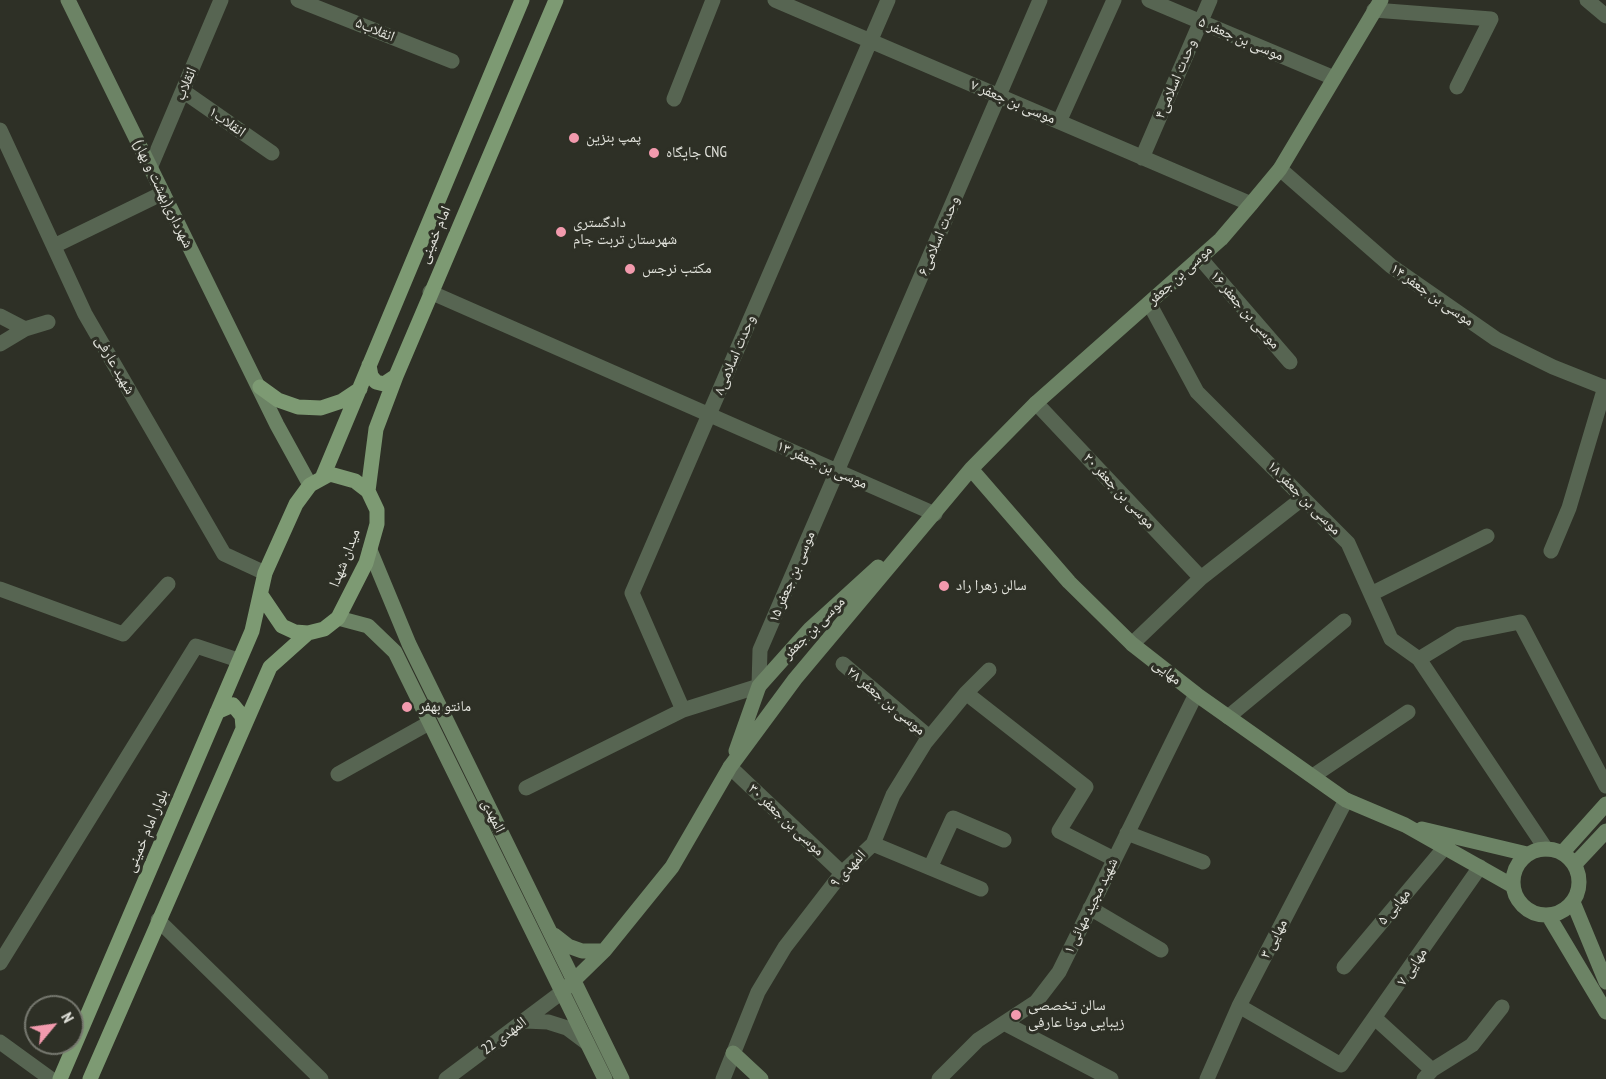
<!DOCTYPE html>
<meta charset="utf-8">
<style>
body{margin:0}
#map{position:relative;width:1606px;height:1079px;overflow:hidden;background:#2e3026;font-family:"PT Sans Narrow",sans-serif}
canvas{display:block}
.north{position:absolute;left:24px;top:995px;width:60px;height:60px;box-sizing:border-box;background:#2e3026;border:2px solid #76786f;border-radius:50%;rotate:61deg;font-size:16px;font-weight:700;line-height:24px;text-align:center;color:#e3e4dd}
.north::after{content:'';display:block;margin:auto;width:21px;height:27px;background:#f29aad;clip-path:polygon(50% 0,100% 100%,50% 72%,0 100%)}
</style>
<div id="map">
<canvas width="1606" height="1079"></canvas>
<div class="north">N</div>
</div>
<script>
const ctx = document.querySelector('canvas').getContext('2d');
ctx.lineJoin = 'round';
const toPath = rows => new Path2D(rows.map(r => 'M' + r).join(''));
function stroke(path, color, width, dash) { ctx.strokeStyle = color; ctx.lineWidth = width; ctx.lineCap = dash ? 'butt' : 'round'; ctx.setLineDash(dash || []); ctx.stroke(path); }
function label(font, color, halo, rows, align = 'center') {
  ctx.font = font + ' "PT Sans Narrow","Noto Naskh Arabic",sans-serif'; ctx.lineWidth = 6; ctx.setLineDash([]); ctx.textBaseline = 'middle'; ctx.strokeStyle = halo; ctx.fillStyle = color; for (const [text, x, y, turn = 0] of rows) {
    ctx.save(); ctx.translate(x, y); ctx.rotate((+turn || 0) * Math.PI / 180); ctx.textAlign = isNaN(turn) ? turn : align; if (halo) ctx.strokeText(text, 0, 0); ctx.fillText(text, 0, 0); ctx.restore();
  }
}
stroke(toPath([
 [298,0,452,61],
 [775,0,1251,204],
 [1149,0,1334,78],
 [1587,0,1606,16],
 [1374,10,1491,19,1457,87],
 [183,91,272,153],
 [674,99,713,0],
 [1059,122,1114,0],
 [0,130,85,314,224,554,265,573],
 [1142,158,1210,0],
 [150,168,221,0],
 [1280,169,1391,266,1496,339,1553,367,1606,388],
 [54,246,163,193],
 [1200,258,1290,362],
 [430,292,935,514],
 [1149,303,1197,392,1348,543,1391,639,1419,659,1546,849],
 [0,316,25,329],
 [0,344,25,329,48,322],
 [1036,403,1201,578],
 [1551,551,1569,508,1605,387],
 [0,589,123,634,168,584],
 [1371,594,1487,536],
 [1132,644,1201,578,1303,498],
 [1419,659,1460,634,1520,622,1606,786],
 [843,664,929,737],
 [966,693,1086,787,1059,831,1114,859],
 [683,710,632,593,888,0],
 [1228,717,1344,621],
 [730,767,842,873],
 [338,774,429,723],
 [1313,776,1408,712],
 [526,788,683,710,759,686,760,650,1040,0],
 [1127,833,1203,862],
 [873,844,981,889],
 [930,868,953,818,1004,840],
 [1090,908,1161,950],
 [158,920,321,1079],
 [0,963,196,646,238,660],
 [1344,967,1445,847],
 [1239,1006,1341,1065,1480,867],
 [1376,1019,1432,1070,1424,1079],
 [525,1021,548,1022,567,1028,587,1043],
 [1004,1023,1111,1079],
 [0,1042,51,1079],
 [1432,1070,1472,1045,1502,1007],
 [446,1079,562,992],
 [723,1079,758,992,785,947,842,873,873,844,893,795,925,743,966,693,989,670],
 [939,1079,978,1040,1036,1002,1059,972,1196,694],
 [1207,1079,1239,1006,1346,800]
]), '#576552', 15);
stroke(toPath([
 [68,0,277,425,310,485],
 [971,469,1069,582,1132,644,1196,694,1346,800,1405,825,1513,886],
 [370,550,409,644,622,1079],
 [338,618,368,626,395,652,605,1079],
 [736,751,759,686,810,629,878,567],
 [1422,829,1527,854],
 '1513 882a33 33 0 1 1 66 0a33 33 0 1 1-66 0Z',
 [1563,852,1606,804],
 [1575,864,1606,831],
 [1573,902,1606,982],
 [1548,915,1606,1012],
 [554,935,568,946,582,951,604,951],
 [562,992,604,951,672,867,730,767,795,679,971,469,1036,403,1221,239,1251,204,1280,169,1381,0],
 [733,1053,761,1079]
]), '#6c8365', 15);
stroke(toPath([
 [369,365,371,376,376,382,384,384,396,376],
 [260,387,278,400,298,407,321,408,342,401,360,389],
 [323,476,522,0],
 [368,491,376,429,396,376,556,0],
 [217,712,233,705,242,716,243,727],
 [60,1079,252,631,265,573,296,504,310,485,330,474,355,481,368,491,377,510,377,524,366,563,338,618,324,629,308,633,295,632,282,626,261,595],
 [90,1079,270,667,308,633]
]), '#7d9a73', 15);
for (const [x, y, r, color] of [
 [574,138,6,"#f29aad"],
 [654,153,6,"#f29aad"],
 [561,232,6,"#f29aad"],
 [630,269,6,"#f29aad"],
 [944,586,6,"#f29aad"],
 [407,707,6,"#f29aad"],
 [1016,1015,6,"#f29aad"]
]) { const dot = new Path2D(); dot.arc(x, y, r, 0, 2 * Math.PI); ctx.fillStyle = color; ctx.fill(dot); stroke(dot, '#2e3026', 2); }
label('15px', '#e3e4dd', '#2e3026', [
 ["انقلاب۵",375,30,22],
 ["موسی بن جعفر ۵",1241,39,23],
 ["وحدت اسلامی۴",1176,79,-67],
 ["انقلاب",186,84,-67],
 ["موسی بن جعفر ۷",1013,102,23],
 ["انقلاب۱",227,122,35],
 ["شهرداری(بهشت و بهار)",163,194,64],
 ["امام خمینی",435,235,-67],
 ["وحدت اسلامی۶",939,236,-67],
 ["موسی بن جعفر",1180,275,-42],
 ["موسی بن جعفر ۱۴",1432,295,35],
 ["موسی بن جعفر ۱۶",1245,310,49],
 ["وحدت اسلامی۸",735,355,-67],
 ["شهید عارفی",115,365,60],
 ["موسی بن جعفر ۱۳",822,465,24],
 ["موسی بن جعفر ۲۰",1119,491,47],
 ["موسی بن جعفر ۱۸",1304,498,45],
 ["میدان شهدا",345,558,-69],
 ["موسی بن جعفر ۱۵",792,577,-67],
 ["موسی بن جعفر",814,628,-45],
 ["مهایی",1167,672,38],
 ["موسی بن جعفر ۲۸",886,701,40],
 ["المهدی",493,816,64],
 ["موسی بن جعفر ۳۰",786,820,43],
 ["بلوار امام خمینی",147,831,-67],
 ["المهدی ۹",848,869,-47],
 ["شهید مجید مهائی ۱",1091,906,-64],
 ["مهایی ۵",1394,907,-50],
 ["مهایی ۳",1274,939,-63],
 ["مهایی ۷",1412,967,-56],
 ["المهدی 22",504,1036,-37]
]);
label('15px', '#e3e4dd', '#2e3026', [
 ["پمپ بنزین",586,138],
 ["جایگاه CNG",666,153],
 ["دادگستری",573,223],
 ["شهرستان تربت جام",573,240],
 ["مكتب نرجس",642,269],
 ["سالن زهرا راد",956,586],
 ["مانتو بهفر",419,707],
 ["سالن تخصصی",1028,1006],
 ["زیبایی مونا عارفی",1028,1023]
], 'left');
</script>
